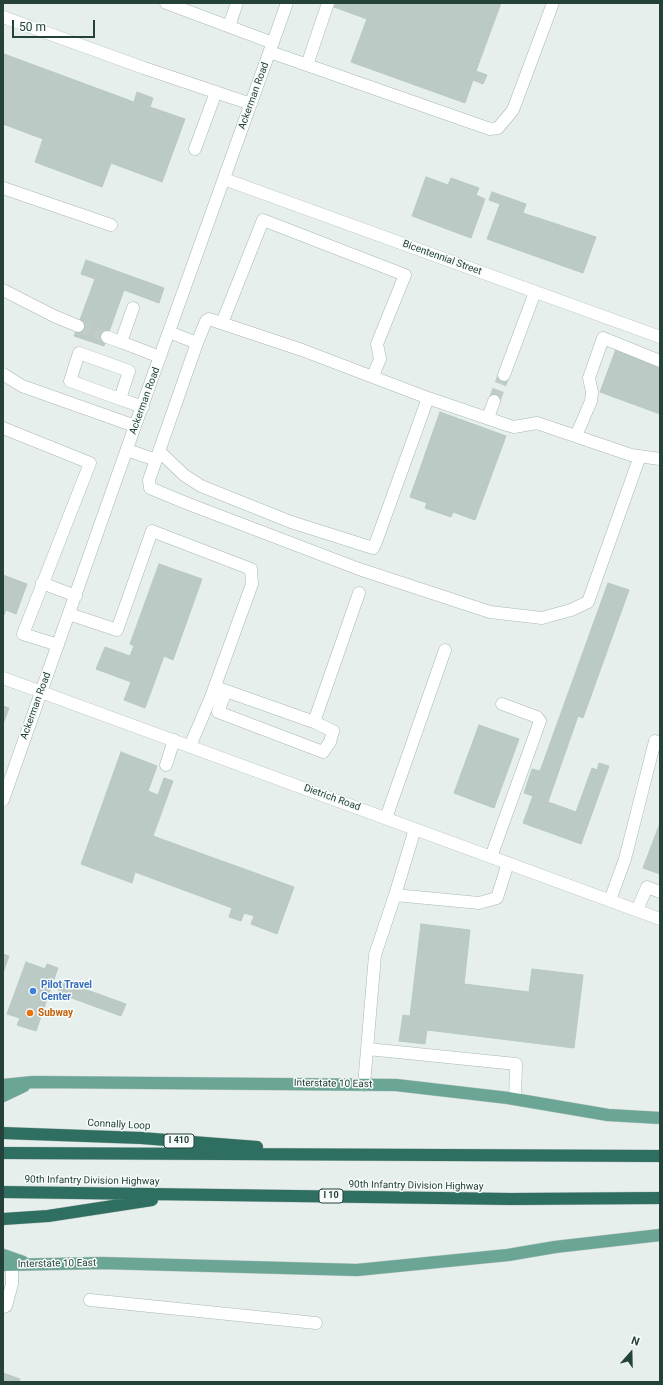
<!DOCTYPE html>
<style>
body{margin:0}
#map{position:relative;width:663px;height:1385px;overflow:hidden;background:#e6efeb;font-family:Roboto,sans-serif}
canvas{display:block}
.frame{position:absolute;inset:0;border:4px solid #24423a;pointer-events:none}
.north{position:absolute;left:611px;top:1333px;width:40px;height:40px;-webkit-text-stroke:3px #f7fbf9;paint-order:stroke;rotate:20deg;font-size:11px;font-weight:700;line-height:16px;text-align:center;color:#24423a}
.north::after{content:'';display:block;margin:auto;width:14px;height:18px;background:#24423a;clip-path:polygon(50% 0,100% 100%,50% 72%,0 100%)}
.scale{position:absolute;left:12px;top:20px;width:83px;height:18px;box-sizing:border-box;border:2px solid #24423a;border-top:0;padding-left:5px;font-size:12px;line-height:14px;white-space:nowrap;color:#24423a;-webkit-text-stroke:3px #f7fbf9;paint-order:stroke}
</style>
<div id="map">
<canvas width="663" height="1385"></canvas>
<div class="frame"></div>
<div class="north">N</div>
<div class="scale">50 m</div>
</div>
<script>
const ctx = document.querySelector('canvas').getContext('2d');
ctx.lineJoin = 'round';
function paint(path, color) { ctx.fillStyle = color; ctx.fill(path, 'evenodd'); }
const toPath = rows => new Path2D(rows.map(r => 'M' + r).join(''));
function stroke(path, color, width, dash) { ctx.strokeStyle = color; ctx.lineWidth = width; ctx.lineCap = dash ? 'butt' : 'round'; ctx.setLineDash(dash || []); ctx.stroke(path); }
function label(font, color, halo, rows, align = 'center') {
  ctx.font = font + ' Roboto,sans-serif'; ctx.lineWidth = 3; ctx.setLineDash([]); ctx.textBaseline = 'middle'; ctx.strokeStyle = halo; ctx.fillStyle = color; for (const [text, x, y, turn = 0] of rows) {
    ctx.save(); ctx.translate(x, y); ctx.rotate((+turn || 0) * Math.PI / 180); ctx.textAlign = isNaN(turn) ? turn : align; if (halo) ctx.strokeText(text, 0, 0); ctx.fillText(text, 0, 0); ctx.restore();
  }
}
const building = toPath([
 [336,3,501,3,476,71,487,75,483,84,473,80,465,103,351,62,367,19,334,7,336,3],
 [4,54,134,102,137,92,153,98,150,107,185,119,162,182,111,163,102,187,35,162,43,139,3,124,4,54],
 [426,177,448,185,451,178,479,188,476,195,485,199,471,238,412,216,426,177],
 [492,192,526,204,523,213,596,237,583,273,487,239,500,204,489,200,492,192],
 [86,260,164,288,159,303,124,290,104,346,74,336,95,279,81,274,86,260],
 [616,349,660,365,660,414,600,392,616,349],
 [440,412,506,436,475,520,453,512,451,517,425,508,427,503,410,497,440,412],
 [159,564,202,579,173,660,164,656,145,708,124,700,131,682,96,669,105,647,130,656,134,646,130,644,159,564],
 [3,575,27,584,16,614,6,610,3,617,3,575],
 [608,583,629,590,583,718,578,716,548,802,576,812,592,768,597,770,599,763,609,766,581,844,523,823,533,796,524,793,532,769,540,771,608,583],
 [3,706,9,708,3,724,3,706],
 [479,725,519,739,494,808,454,793,479,725],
 [121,752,157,766,148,791,158,795,164,778,173,781,153,836,294,887,277,934,251,924,254,916,244,913,241,921,229,917,232,908,135,872,132,883,81,864,121,752],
 [660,823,660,874,643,868,660,823],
 [421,924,470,930,464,984,529,992,532,969,583,975,574,1048,427,1030,425,1044,399,1041,403,1015,410,1016,421,924],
 [3,954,9,956,3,973,3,954],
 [26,962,45,969,47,964,58,968,36,1031,17,1025,20,1018,7,1014,26,962],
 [62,981,126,1004,121,1016,58,993,62,981],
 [3,1373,20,1379,19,1382,3,1382,3,1373]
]);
paint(building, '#bbcac4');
stroke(building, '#b8c9c2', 1);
stroke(toPath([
 [78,326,107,337],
 [494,401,504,375]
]), '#bfccc8', 12, [12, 6]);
const minor = toPath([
 [166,3,273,43],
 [3,17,144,68,251,104],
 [229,26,237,3],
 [270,52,490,129,498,128,513,110,553,3],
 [307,65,328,3],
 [195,149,216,92],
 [224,179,660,337],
 [3,188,111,225],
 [3,290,54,316,78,326],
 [133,308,121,342,160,357],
 [222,323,263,220,405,275,377,344,380,359,373,376],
 [169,332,197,343],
 [107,337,121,342],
 [3,374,22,386,135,426],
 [504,375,535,292],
 [428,398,507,425,514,427,537,423,631,455,660,459],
 [120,399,129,371,79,353,70,381,120,399,143,407],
 [488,418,494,401],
 [3,428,90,463,23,634,58,645],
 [576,436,591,401,592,392,589,378,603,338,660,361],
 [127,450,156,460],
 [159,451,184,475,201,486,291,522,373,548,376,542,428,398,302,350,209,319,206,321,197,343,149,480,150,488,186,503,359,569,490,612,542,618,571,610,588,602,640,456],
 [42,583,76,596],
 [69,614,117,630,152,531,251,569,252,584,211,697,190,746],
 [3,678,660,919],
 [215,687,314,722,359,593],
 [226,691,218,712,323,752,330,742,333,731,314,722],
 [166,765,174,740],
 [3,800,135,426,287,3],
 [386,818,445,650],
 [415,829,395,895,479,903,497,898,508,863],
 [491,857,540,721,537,717,502,704],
 [610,900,625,859,655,741],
 [637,910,647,887,660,892],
 [368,1049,516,1064,515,1099],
 [364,1085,375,955,395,895],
 [90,1300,316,1323],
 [3,1307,6,1306,12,1284,12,1265]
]);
const major = toPath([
 [3,1085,33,1082,396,1085,508,1098,608,1115,660,1118],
 [3,1096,24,1086],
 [3,1255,23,1262],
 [3,1265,102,1263,357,1270,508,1255,555,1247,660,1235]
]);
const highway = toPath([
 [3,1133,141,1138,257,1147],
 [3,1153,660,1156],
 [3,1192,511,1199,660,1198],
 [3,1219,48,1216,152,1200]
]);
stroke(minor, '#a8b8b2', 13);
stroke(major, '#c2cac8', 13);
stroke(highway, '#c2cac8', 13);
stroke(minor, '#fff', 12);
stroke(major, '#6aa596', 12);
stroke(highway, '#2f6f62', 12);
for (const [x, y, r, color] of [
 [33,991,4,"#3f7fe0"],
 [30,1013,4,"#e8710a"]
]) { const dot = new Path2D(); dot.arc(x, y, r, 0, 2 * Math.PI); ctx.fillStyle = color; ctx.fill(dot); stroke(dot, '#f7fbf9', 1.5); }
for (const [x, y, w] of [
 [179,1141,30],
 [331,1196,24]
]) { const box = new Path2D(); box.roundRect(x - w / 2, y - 7, w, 14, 3); ctx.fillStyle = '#f7fbf9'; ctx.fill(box); stroke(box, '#24423a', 1); }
label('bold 9px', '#24423a', null, [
 ["I 410",179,1141],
 ["I 10",331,1196]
]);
label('10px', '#24423a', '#f7fbf9', [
 ["Ackerman Road",254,96,-70],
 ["Bicentennial Street",442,258,20],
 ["Ackerman Road",145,401,-70],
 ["Ackerman Road",36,706,-70],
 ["Dietrich Road",332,798,20],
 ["Interstate 10 East",333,1084,1],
 ["Connally Loop",119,1125,3],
 ["90th Infantry Division Highway",92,1181,1],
 ["90th Infantry Division Highway",416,1186,1],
 ["Interstate 10 East",57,1264,-1]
]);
label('bold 10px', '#366cbe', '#f7fbf9', [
 ["Pilot Travel",41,985],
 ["Center",41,997]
], 'left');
label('bold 10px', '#c56008', '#f7fbf9', [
 ["Subway",38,1013]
], 'left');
</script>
